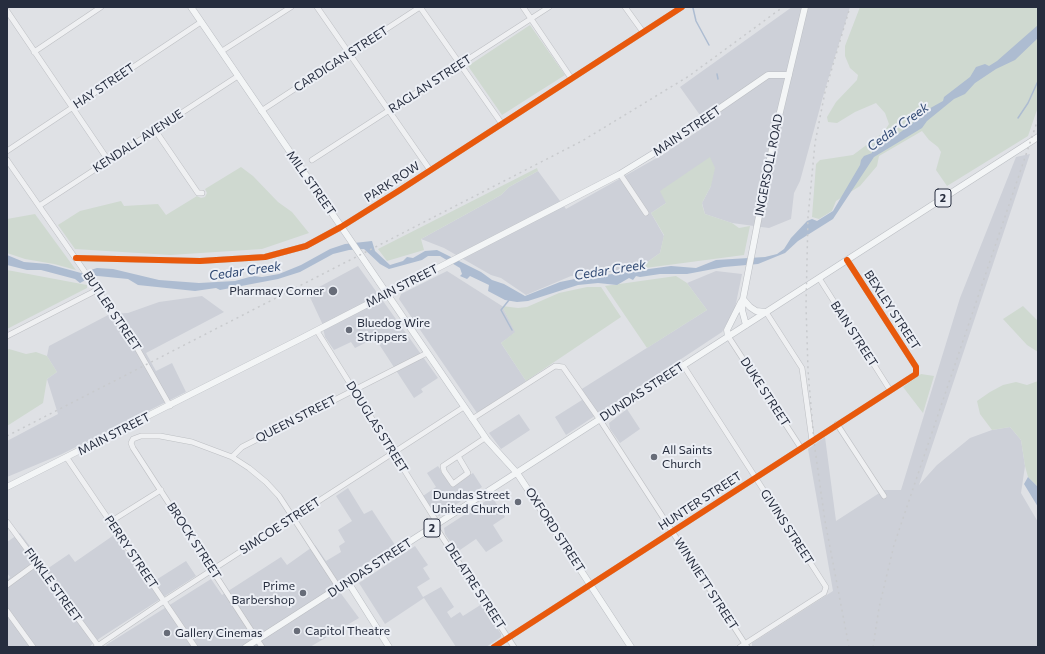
<!DOCTYPE html>
<style>
body{margin:0}
#map{position:relative;width:1045px;height:654px;overflow:hidden;background:#dfe1e5;font-family:Commissioner,sans-serif}
canvas{display:block}
.frame{position:absolute;inset:0;border:8px solid #262d3e;pointer-events:none}
</style>
<div id="map">
<canvas width="1045" height="654"></canvas>
<div class="frame"></div>
</div>
<script>
const ctx = document.querySelector('canvas').getContext('2d');
ctx.lineJoin = 'round';
function paint(path, color) { ctx.fillStyle = color; ctx.fill(path, 'evenodd'); }
const toPath = rows => new Path2D(rows.map(r => 'M' + r).join(''));
function stroke(path, color, width, dash) { ctx.strokeStyle = color; ctx.lineWidth = width; ctx.lineCap = dash ? 'butt' : 'round'; ctx.setLineDash(dash || []); ctx.stroke(path); }
function label(font, color, halo, rows, align = 'center') {
  ctx.font = font + ' Commissioner,sans-serif'; ctx.lineWidth = 4; ctx.setLineDash([]); ctx.textBaseline = 'middle'; ctx.strokeStyle = halo; ctx.fillStyle = color; for (const [text, x, y, turn = 0] of rows) {
    ctx.save(); ctx.translate(x, y); ctx.rotate((+turn || 0) * Math.PI / 180); ctx.textAlign = isNaN(turn) ? turn : align; if (halo) ctx.strokeText(text, 0, 0); ctx.fillText(text, 0, 0); ctx.restore();
  }
}
paint(toPath([
 [792,7,850,7,824,93,800,181,794,193,791,219,769,228,732,223,705,214,702,203,711,186,666,203,651,213,664,236,660,253,646,263,630,270,571,276,526,295,501,278,491,275,444,248,421,239,501,195,509,187,538,171,566,209,662,155,707,125,680,87],
 [1030,154,919,485,937,465,970,438,992,430,1010,427,1021,440,1025,466,1021,493,1038,522,1038,647,752,647,752,643,833,591,808,449,825,437,836,521,884,490,901,490,960,298,1016,157],
 [358,266,438,378,421,389,423,392,414,398,375,338,355,348,351,342,334,350,325,337,322,323,308,293],
 [447,271,502,306,516,332,501,343,526,381,477,413,399,299,401,294],
 [716,271,742,274,735,308,722,332,566,435,555,417,582,400,577,392,707,310,687,283],
 [202,296,224,312,146,353,156,371,172,363,186,392,62,454,7,477,7,441,58,414,47,379,57,372,47,356,49,346,110,314,128,313,159,302],
 [627,409,640,429,620,443,610,429,609,423],
 [519,414,530,430,501,449,489,433],
 [438,466,452,487,473,473,482,487,439,516,434,513,423,496,436,487,427,473],
 [348,488,364,514,372,510,395,545,334,584,359,618,310,647,107,647,106,645,211,579,222,595,281,557,287,565,315,545,326,561,341,552,339,546,345,542,338,530,352,521,336,496],
 [492,497,505,517,493,525,503,541,486,552,476,539,457,552,445,534,444,528],
 [20,533,47,569,69,554,75,562,114,535,148,585,186,561,196,576,100,638,89,647,7,647,7,580,10,577,7,573,7,542],
 [415,546,428,565,423,568,430,579,417,587,423,597,441,587,454,607,447,612,451,618,460,612,463,616,482,604,501,634,501,637,486,647,456,647,424,598,385,624,359,583]
]), '#cdd0d8');
paint(toPath([
 [860,7,1038,7,1038,107,1028,136,947,186,936,170,941,152,938,147,929,140,922,131,879,156,877,166,860,186,836,201,832,211,819,219,812,217,816,164,820,160,853,155,884,132,889,124,885,113,876,103,855,112,837,123,828,122,827,117,836,102,857,80,858,75,850,68,845,56,845,46],
 [530,25,565,75,502,115,468,66],
 [710,157,715,168,711,186,702,203,703,208,705,214,732,223,739,228,750,226,744,255,630,270,646,263,660,253,664,235,651,213,666,203,660,191],
 [241,167,253,176,278,202,292,212,309,233,262,249,170,255,75,249,58,225,80,211,121,201,124,206,158,204,166,215,197,196,201,198,205,197,207,193,205,189],
 [537,168,538,171,509,187,501,195,421,239,424,250,387,261,378,249],
 [35,214,76,270,54,264,25,259,7,253,7,219],
 [7,270,87,285,87,288,7,329],
 [676,276,687,283,707,310,647,348,605,286],
 [587,287,601,287,621,317,526,381,501,343,515,332,502,306,518,308,527,307,559,293],
 [1023,306,1038,321,1038,352,1027,345,1003,319],
 [9,349,26,354,36,352,47,356,57,372,47,379,43,403,7,426,7,350],
 [921,374,934,376,923,413,903,387],
 [1038,381,1038,487,1028,477,1025,466,1021,440,1010,427,992,430,980,414,977,401,990,392,1003,385,1016,382,1027,385]
]), '#cfd9d0');
paint(toPath([
 [1038,25,1038,38,1015,60,996,69,975,83,965,94,954,99,927,121,922,128,874,157,833,219,798,241,785,253,758,264,724,267,687,274,660,274,640,277,636,276,633,280,629,278,617,285,598,283,578,285,528,301,517,302,505,300,488,291,489,285,470,276,467,279,460,276,462,274,460,268,440,256,428,256,422,260,389,269,380,264,364,249,349,250,333,254,300,272,278,279,220,290,216,288,195,291,138,285,128,279,98,276,93,276,80,283,75,279,41,270,27,270,7,265,7,255,24,262,48,264,81,273,97,268,113,269,159,280,199,283,235,281,253,276,262,277,279,274,301,265,330,249,345,244,372,241,375,251,390,265,403,261,407,257,413,258,425,251,437,250,481,272,492,280,504,284,525,296,560,282,599,274,605,275,671,266,696,268,716,260,765,257,777,254,784,249,791,238,807,221,812,219,817,221,833,211,860,165,861,160,864,156,872,153,872,147,875,144,887,142,913,123,912,115,918,120,925,111,943,101,944,97,970,77,976,67,985,64,989,66,997,61],
 [1028,477,1038,487,1038,507,1024,484]
]), '#adbcd1');
stroke(toPath([
 [693,8,696,21,709,45],
 [717,74,718,79],
 [1018,118,1028,103,1038,81],
 [509,300,501,310,512,330]
]), '#adbcd1', 1.5);
const minor = toPath([
 [317,7,430,170],
 [420,7,502,124],
 [523,7,571,78],
 [625,7,643,32],
 [7,11,108,160],
 [222,51,291,7],
 [34,52,101,7],
 [261,111,420,7],
 [155,130,198,193,202,193],
 [7,151,201,22],
 [7,160,133,341,170,406],
 [312,160,549,7],
 [620,174,646,213],
 [39,206,238,76],
 [76,258,200,261,265,257,306,246,341,227,400,190,682,7],
 [819,278,890,390],
 [766,312,802,368,812,441],
 [317,331,438,524],
 [7,336,97,290],
 [728,336,801,448],
 [683,365,826,587,824,593,740,647],
 [472,419,555,366,563,367,600,420,747,647],
 [837,424,884,496],
 [458,456,468,473,453,484,444,471,443,466,485,438],
 [232,457,242,447,427,353],
 [67,458,195,647],
 [7,522,99,647],
 [110,522,161,490],
 [435,526,514,647],
 [7,585,37,563],
 [7,611,33,647],
 [96,647,164,601,464,407],
 [262,647,133,448,131,443,133,439,141,436,160,436,192,442,232,457,249,468,266,482,279,496,339,588],
 [494,647,916,374,916,367,847,260]
]);
const major = toPath([
 [191,7,487,440,517,473,631,647],
 [743,299,750,307,756,311,766,312],
 [746,325,742,310,743,299,775,133,805,7],
 [728,336,727,330,741,302],
 [7,487,300,339,620,174,659,150,768,75,789,75],
 [348,582,389,647],
 [246,647,1038,137]
]);
stroke(minor, '#bdbfc3', 6);
stroke(major, '#bbbec3', 7);
stroke(minor, '#eff0f2', 5);
stroke(major, '#f3f5f6', 6);
stroke(toPath([
 [7,436,582,141,689,76,783,7],
 [849,647,825,521,814,442,808,370,806,305,808,217,815,143,825,92,850,7],
 [873,647,879,608,894,545,1038,119]
]), '#c8cacd', 1.5, [2, 4]);
stroke(toPath([
 [76,258,200,261,265,257,306,246,341,227,400,190,682,7],
 [494,647,916,374,916,367,847,260]
]), '#e8590c', 6);
for (const [x, y, r, color] of [
 [333,291,5,"#676c78"],
 [349,330,4,"#676c78"],
 [654,457,4,"#676c78"],
 [518,502,4,"#676c78"],
 [303,593,4,"#676c78"],
 [297,631,4,"#676c78"],
 [167,633,4,"#676c78"]
]) { const dot = new Path2D(); dot.arc(x, y, r, 0, 2 * Math.PI); ctx.fillStyle = color; ctx.fill(dot); stroke(dot, '#eceff5', 1.5); }
for (const [x, y, w] of [
 [943,198,16],
 [432,528,16]
]) { const box = new Path2D(); box.roundRect(x - w / 2, y - 9, w, 18, 3); ctx.fillStyle = '#eceff5'; ctx.fill(box); stroke(box, '#262d3e', 1); }
label('bold 11px', '#262d3e', null, [
 ["2",943,198],
 ["2",432,528]
]);
label('12px', '#262d3e', '#eceff5', [
 ["CARDIGAN STREET",341,59,-33],
 ["RAGLAN STREET",430,84,-33],
 ["HAY STREET",104,86,-34],
 ["MAIN STREET",687,131,-34],
 ["KENDALL AVENUE",138,141,-33],
 ["INGERSOLL ROAD",769,165,-79],
 ["PARK ROW",392,182,-33],
 ["MILL STREET",311,183,55],
 ["MAIN STREET",402,286,-27],
 ["BEXLEY STREET",892,310,57],
 ["BUTLER STREET",112,311,56],
 ["BAIN STREET",854,334,57],
 ["DUNDAS STREET",642,392,-33],
 ["DUKE STREET",765,392,57],
 ["QUEEN STREET",296,419,-27],
 ["DOUGLAS STREET",377,427,58],
 ["MAIN STREET",114,434,-27],
 ["HUNTER STREET",700,501,-33],
 ["SIMCOE STREET",280,526,-33],
 ["GIVINS STREET",787,527,57],
 ["OXFORD STREET",555,530,57],
 ["BROCK STREET",194,541,57],
 ["PERRY STREET",131,552,56],
 ["DUNDAS STREET",370,568,-33],
 ["WINNIETT STREET",706,584,57],
 ["FINKLE STREET",53,585,54],
 ["DELATRE STREET",475,586,57]
]);
label('12px', '#262d3e', '#eceff5', [
 ["Pharmacy Corner",324,291,"right"],
 ["Bluedog Wire",357,323],
 ["Strippers",357,337],
 ["All Saints",662,450],
 ["Church",662,464],
 ["Dundas Street",510,495,"right"],
 ["United Church",510,509,"right"],
 ["Prime",295,586,"right"],
 ["Barbershop",295,600,"right"],
 ["Capitol Theatre",305,631],
 ["Gallery Cinemas",175,633]
], 'left');
label('italic 13px', '#304973', '#eceff5', [
 ["Cedar Creek",898,127,-36],
 ["Cedar Creek",610,270,-9],
 ["Cedar Creek",245,271,-8]
]);
</script>
